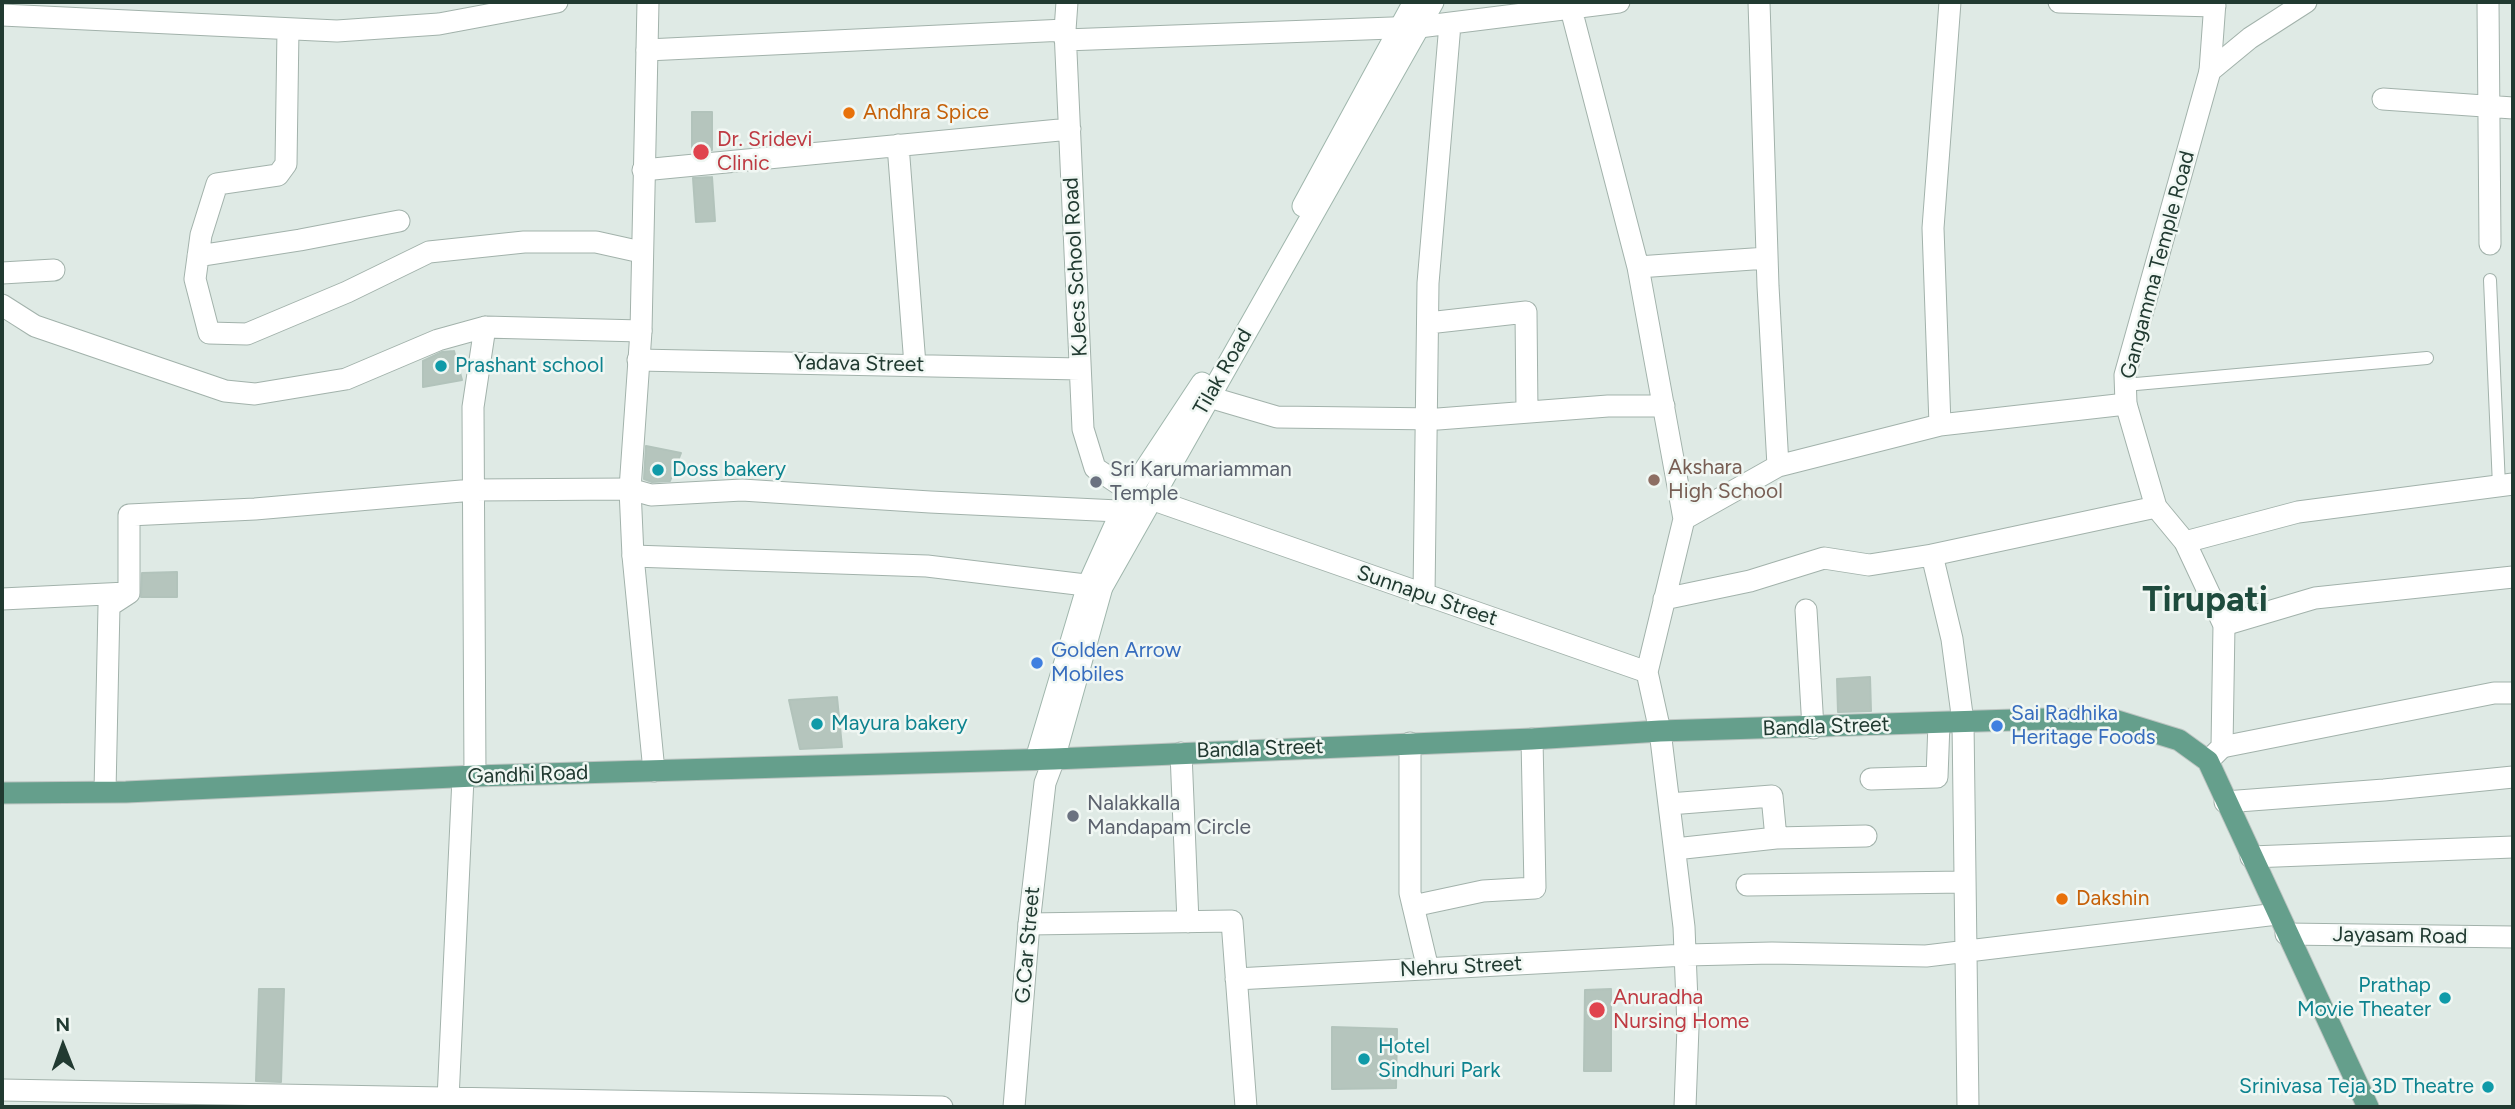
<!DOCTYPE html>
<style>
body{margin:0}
#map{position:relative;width:2515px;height:1109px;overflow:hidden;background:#dfeae5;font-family:Figtree,sans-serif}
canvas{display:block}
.frame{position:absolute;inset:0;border:4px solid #213a31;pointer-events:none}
.north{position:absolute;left:28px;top:1011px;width:70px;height:70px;-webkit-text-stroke:5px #f0f7f3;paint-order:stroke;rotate:359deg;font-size:19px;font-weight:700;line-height:28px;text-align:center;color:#213a31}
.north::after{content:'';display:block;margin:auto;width:24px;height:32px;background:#213a31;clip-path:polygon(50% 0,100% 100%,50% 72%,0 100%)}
</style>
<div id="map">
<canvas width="2515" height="1109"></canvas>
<div class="frame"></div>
<div class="north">N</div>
</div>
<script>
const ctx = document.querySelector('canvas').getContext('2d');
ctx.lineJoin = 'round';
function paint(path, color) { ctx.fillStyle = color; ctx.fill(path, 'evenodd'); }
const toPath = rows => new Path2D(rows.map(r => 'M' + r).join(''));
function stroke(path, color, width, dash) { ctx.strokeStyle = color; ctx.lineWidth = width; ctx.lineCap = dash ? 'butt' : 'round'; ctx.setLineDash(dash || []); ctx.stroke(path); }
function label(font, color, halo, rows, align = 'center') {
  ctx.font = font + ' Figtree,sans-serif'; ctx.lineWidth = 5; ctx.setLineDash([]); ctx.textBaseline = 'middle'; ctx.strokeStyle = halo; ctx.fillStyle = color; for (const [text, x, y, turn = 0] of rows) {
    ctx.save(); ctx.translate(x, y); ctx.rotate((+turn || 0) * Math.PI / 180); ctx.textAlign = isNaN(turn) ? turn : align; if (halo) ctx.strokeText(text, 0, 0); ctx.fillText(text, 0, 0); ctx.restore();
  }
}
const building = toPath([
 [692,112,712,112,712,150,692,152,692,112],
 [712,177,715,221,696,222,693,178,712,177],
 [454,351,462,380,423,387,423,361,442,352,454,351],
 [646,446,681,453,670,481,652,482,644,479,646,446],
 [177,572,177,597,141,597,142,573,177,572],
 [1870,677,1871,711,1838,712,1837,679,1870,677],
 [837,697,842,747,800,749,789,700,837,697],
 [259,989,284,989,281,1082,256,1081,259,989],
 [1611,989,1611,1071,1584,1071,1585,990,1611,989],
 [1332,1027,1397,1029,1396,1088,1332,1089,1332,1027]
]);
paint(building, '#b5c5bd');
stroke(building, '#b2c3bb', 2);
const service = toPath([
 [2490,280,2499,486],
 [2125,385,2427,358]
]);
const minor = toPath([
 [1067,2,1065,30,1083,429,1095,468,1143,500],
 [1759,2,1768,286,1778,466],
 [2059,2,2215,6],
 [2488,2,2490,244],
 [1571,9,1638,267,1684,519],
 [2,15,337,31,439,24,557,2],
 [288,29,286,164,278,175,217,184,201,235,195,279,209,333,247,334,347,292,429,252,524,242,596,242,641,252],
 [1065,40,1419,27,1619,2],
 [647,50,1065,30],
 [2210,71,2215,2],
 [2383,99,2513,108],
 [898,145,915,365],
 [643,170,1070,129],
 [198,256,300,240,399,221],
 [1638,267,1767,258],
 [2,273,54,270],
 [2,305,35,326,225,391,255,394,346,379,438,340,485,327,641,331],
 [1428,323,1526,312,1527,412],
 [638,360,1080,369],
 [1209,397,1277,417,1438,419,1608,406,1664,406],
 [1940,425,1933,228,1950,2],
 [1151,499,1647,672,1660,731,1684,927,1688,1027,1685,1107],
 [2185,542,2298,512,2513,484],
 [1932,555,2156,507],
 [633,556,927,566,1102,587],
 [1424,595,1428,283,1450,24],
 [2,599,127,593],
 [1664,599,1750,581,1824,558,1869,565,1932,555,1952,639,1963,722,1968,1107],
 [1806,610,1813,728],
 [2224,625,2315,598,2513,577],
 [1647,672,1684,519,1778,466,1940,425,2126,404],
 [1410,743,1410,893,1428,969],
 [2222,747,2494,693,2513,693],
 [1181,753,1188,922],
 [475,776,473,407,485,327],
 [1871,779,1937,777,1939,723],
 [105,791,109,606,129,593,129,515,255,509,473,490,630,489,651,495,742,490,930,502,1139,512],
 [2225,802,2384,790,2513,777],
 [1669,804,1772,796,1776,838,1866,836],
 [1675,849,1776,838],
 [2251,857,2513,847],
 [1747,885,1964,882],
 [1413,906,1483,891,1535,888,1532,739],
 [1029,924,1232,921,1246,1107],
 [2286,934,2513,937],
 [1236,979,1686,955,1772,953,1926,956,2277,914],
 [2,1090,942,1107],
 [448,1099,463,778]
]);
const tertiary = toPath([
 [648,2,641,331,630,489,633,556,654,771],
 [2208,761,2222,747,2224,625,2185,542,2156,507,2126,404,2125,375,2210,71,2250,38,2306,2],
 [1014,1107,1029,924,1045,783,1054,759]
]);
const secondary = toPath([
 [1303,206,1414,2],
 [1036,759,1088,585,1130,492,1202,383],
 [1054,759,1102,587,1433,2]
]);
const primary = toPath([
 [2,793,126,792,475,776,1054,759,1532,739,1660,731,2045,719,2114,720,2179,740,2208,761,2368,1107]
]);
stroke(service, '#a2b2ab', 14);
stroke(minor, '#a2b2ab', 23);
stroke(tertiary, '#a2b2ab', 23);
stroke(secondary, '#9fb6ac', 23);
stroke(primary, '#bcc4c1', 23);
stroke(service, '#fff', 12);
stroke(minor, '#fff', 21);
stroke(tertiary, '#fff', 21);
stroke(secondary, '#fff', 21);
stroke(primary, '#659f8c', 21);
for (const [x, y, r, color] of [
 [849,113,7,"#e8710a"],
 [701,152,9,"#e0444e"],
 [441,366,7,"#0f9aa8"],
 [658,470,7,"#0f9aa8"],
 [1654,480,7,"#8d6e63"],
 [1096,482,7,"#6b7280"],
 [1037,663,7,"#3f7fe0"],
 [817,724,7,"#0f9aa8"],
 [1997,726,7,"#3f7fe0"],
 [1073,816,7,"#6b7280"],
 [2062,899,7,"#e8710a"],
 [2445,998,7,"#0f9aa8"],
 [1597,1010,9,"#e0444e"],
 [1364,1059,7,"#0f9aa8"],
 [2488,1087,7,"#0f9aa8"]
]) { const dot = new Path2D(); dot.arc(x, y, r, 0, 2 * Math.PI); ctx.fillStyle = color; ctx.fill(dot); stroke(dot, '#f0f7f3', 2.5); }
label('21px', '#c56008', '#f0f7f3', [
 ["Andhra Spice",863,113],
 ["Dakshin",2076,899]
], 'left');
label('21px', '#be3a42', '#f0f7f3', [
 ["Dr. Sridevi",717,140],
 ["Clinic",717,164],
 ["Anuradha",1613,998],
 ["Nursing Home",1613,1022]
], 'left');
label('21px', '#213a31', '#f0f7f3', [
 ["Gangamma Temple Road",2158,265,-75],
 ["KJecs School Road",1076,267,-93],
 ["Yadava Street",859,364,1],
 ["Tilak Road",1223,372,-60],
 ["Sunnapu Street",1427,596,19],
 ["Bandla Street",1826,727,-2],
 ["Bandla Street",1260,749,-2],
 ["Gandhi Road",528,775,-2],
 ["Jayasam Road",2400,936,1],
 ["G.Car Street",1028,945,-85],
 ["Nehru Street",1461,967,-3]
]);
label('21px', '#0d838f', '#f0f7f3', [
 ["Prashant school",455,366],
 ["Doss bakery",672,470],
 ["Mayura bakery",831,724],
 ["Prathap",2431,986,"right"],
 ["Movie Theater",2431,1010,"right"],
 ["Hotel",1378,1047],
 ["Sindhuri Park",1378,1071],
 ["Srinivasa Teja 3D Theatre",2474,1087,"right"]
], 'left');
label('21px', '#785e54', '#f0f7f3', [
 ["Akshara",1668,468],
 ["High School",1668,492]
], 'left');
label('21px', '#5b616d', '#f0f7f3', [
 ["Sri Karumariamman",1110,470],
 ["Temple",1110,494],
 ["Nalakkalla",1087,804],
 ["Mandapam Circle",1087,828]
], 'left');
label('21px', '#366cbe', '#f0f7f3', [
 ["Golden Arrow",1051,651],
 ["Mobiles",1051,675],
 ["Sai Radhika",2011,714],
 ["Heritage Foods",2011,738]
], 'left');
label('bold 35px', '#1e4b3d', '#f0f7f3', [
 ["Tirupati",2205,601]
]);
</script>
